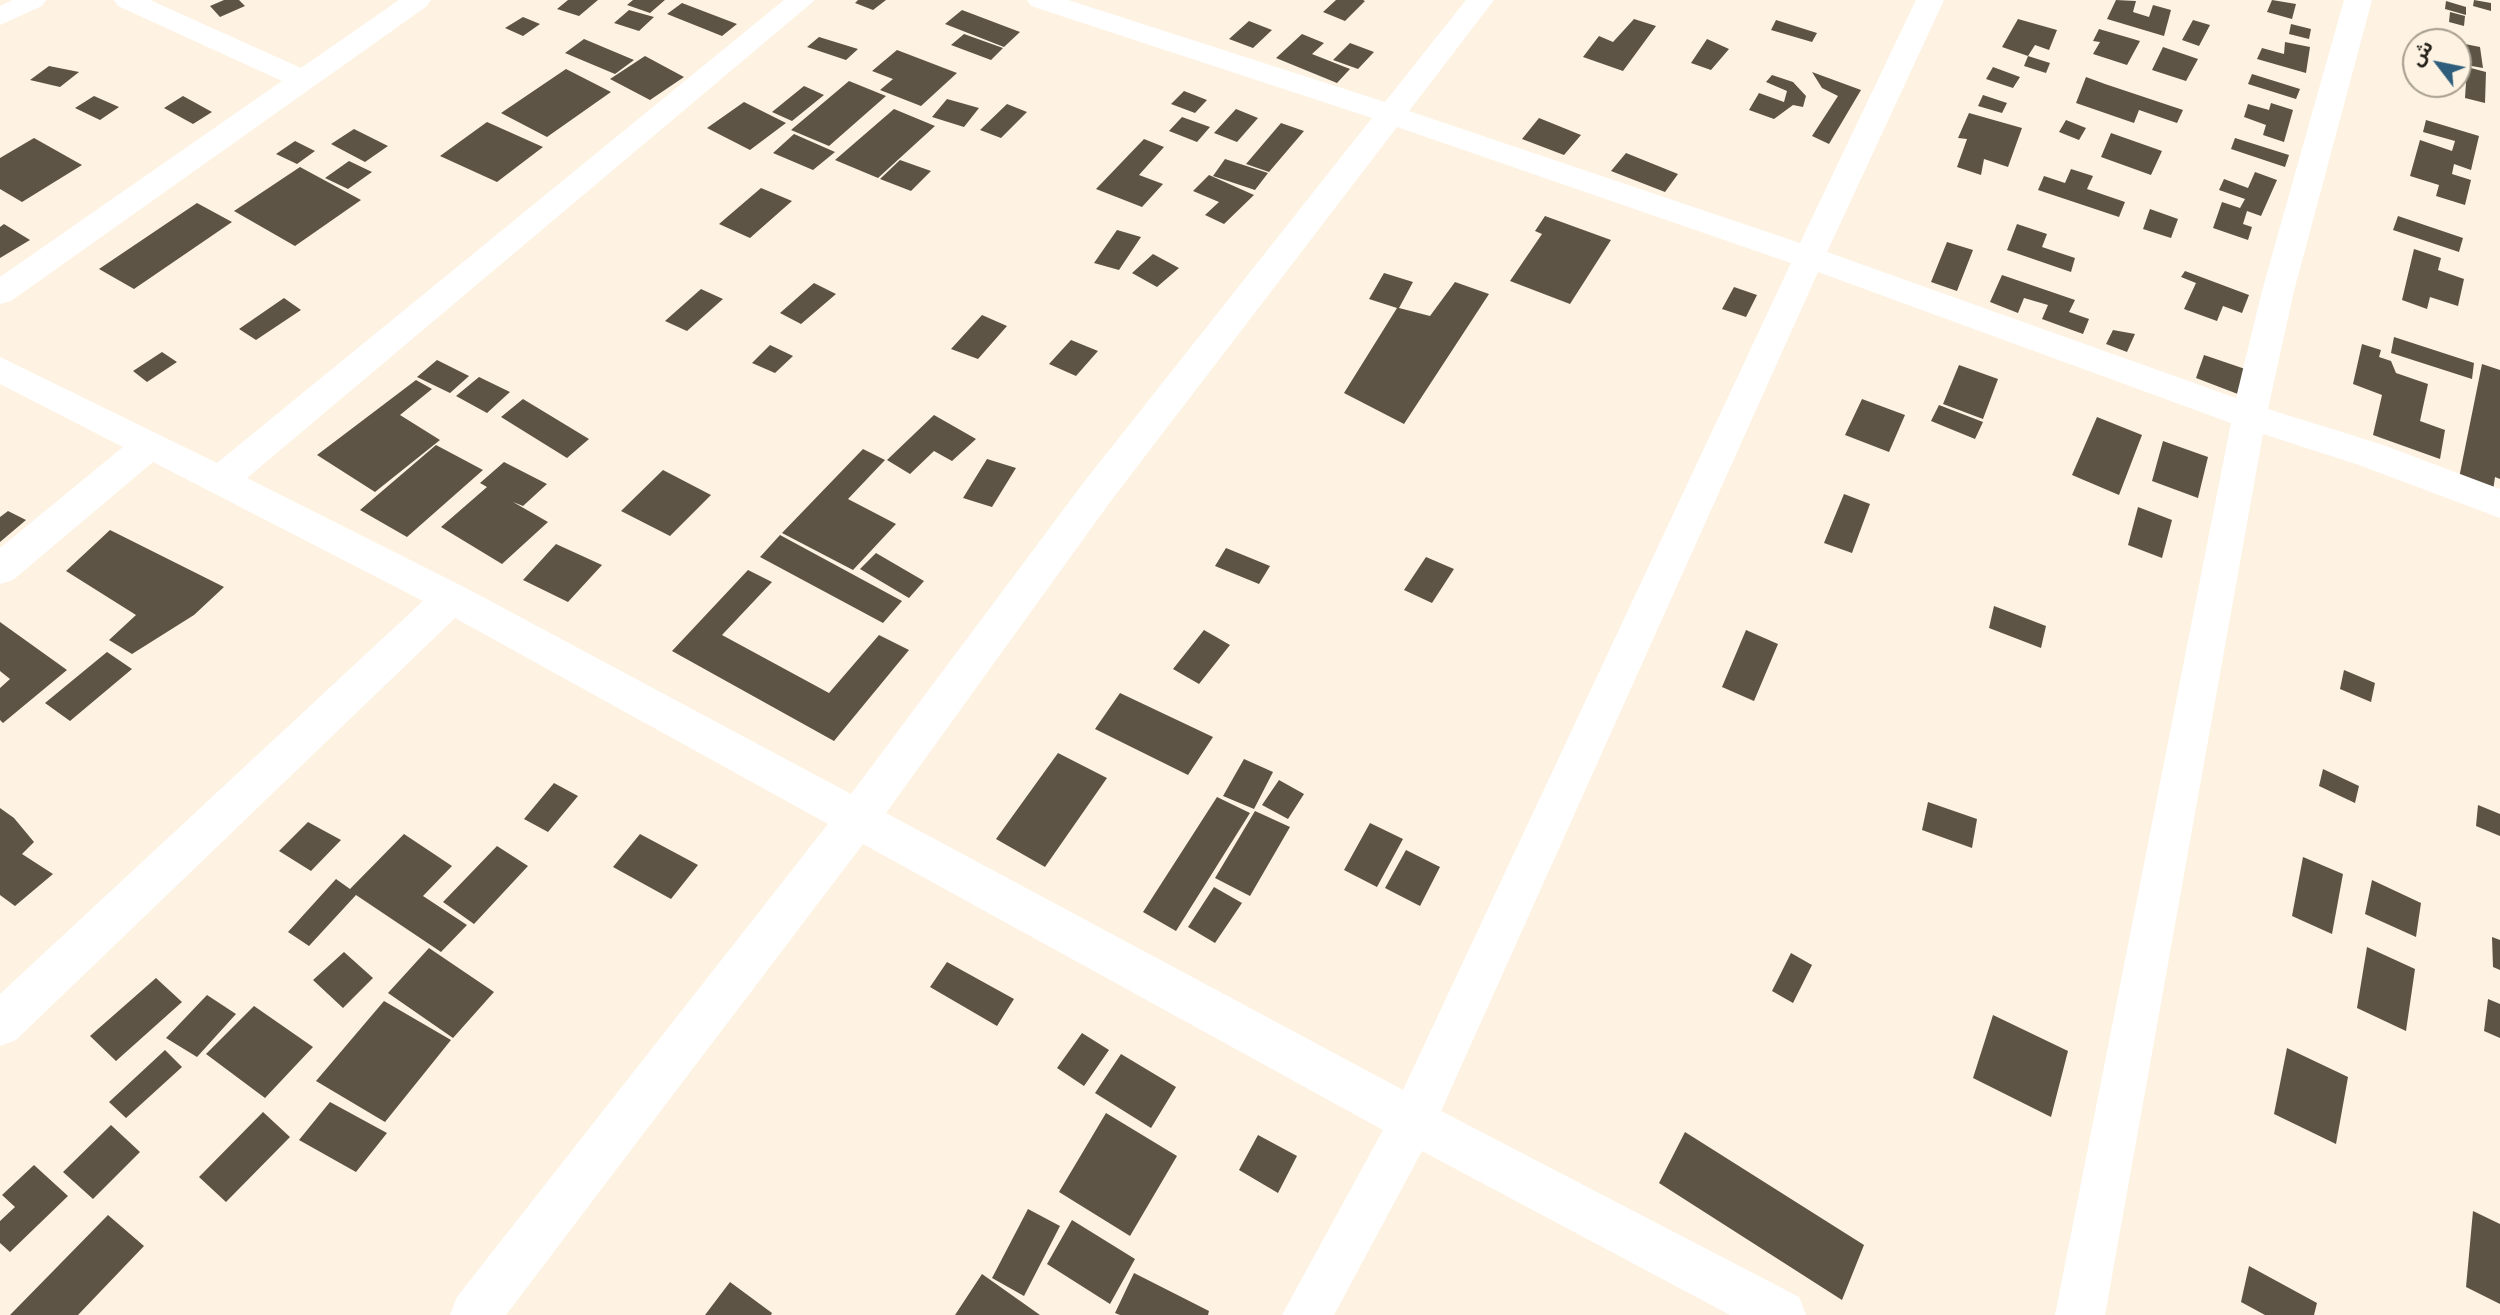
<!DOCTYPE html>
<meta charset="utf-8">
<style>
body{margin:0}
#map{position:relative;width:2500px;height:1315px;overflow:hidden;background:#fef3e2;font-family:"IBM Plex Sans","Noto Sans Arabic",sans-serif}
canvas{display:block}
.north{position:absolute;left:2402px;top:28px;width:70px;height:70px;box-sizing:border-box;background:#fef3e2;border:2px solid #a69e91;border-radius:50%;rotate:302deg;font-size:19px;font-weight:700;line-height:28px;text-align:center;color:#221e18}
.north::after{content:'';display:block;margin:auto;width:24px;height:32px;background:#2e5e7c;clip-path:polygon(50% 0,100% 100%,50% 72%,0 100%)}
</style>
<div id="map">
<canvas width="2500" height="1315"></canvas>
<div class="north">ش</div>
</div>
<script>
const ctx = document.querySelector('canvas').getContext('2d');
ctx.lineJoin = 'round';
function paint(path, color) { ctx.fillStyle = color; ctx.fill(path, 'evenodd'); }
const toPath = rows => new Path2D(rows.map(r => 'M' + r).join(''));
paint(toPath([
 [224,0,239,0,245,6,220,17,210,6],
 [568,0,598,0,579,16,557,9],
 [633,0,665,0,650,13,627,5],
 [858,0,886,0,873,10,855,3],
 [1336,0,1363,0,1365,1,1345,21,1323,12],
 [2116,0,2136,1,2133,12,2149,17,2153,5,2171,10,2164,36,2107,19],
 [2272,0,2296,4,2292,19,2267,12],
 [2474,0,2491,3,2491,11,2473,6],
 [2446,1,2466,7,2466,15,2445,9],
 [682,3,737,24,722,36,667,14],
 [629,10,654,17,639,31,614,23],
 [962,10,1020,32,1004,47,945,24],
 [2450,12,2465,16,2464,26,2449,22],
 [523,17,540,24,523,36,505,28],
 [1634,19,1656,26,1623,71,1583,57,1599,36,1613,42],
 [2018,19,2057,30,2049,50,2035,45,2028,56,2002,47],
 [1776,20,1817,33,1812,42,1771,30],
 [2193,20,2210,25,2199,46,2182,40],
 [1249,21,1272,30,1253,48,1229,39],
 [2291,24,2311,29,2309,39,2289,34],
 [2099,29,2140,41,2127,65,2093,54,2100,42,2093,41],
 [964,34,1003,48,991,60,951,45],
 [1302,34,1324,43,1312,54,1350,69,1337,83,1276,58],
 [819,37,858,49,846,60,807,47],
 [584,39,634,60,615,74,565,53],
 [1707,39,1729,49,1711,70,1691,63],
 [2285,42,2310,47,2306,73,2257,59,2262,48,2284,54],
 [1350,43,1374,52,1358,69,1333,60],
 [2465,44,2480,47,2483,68,2466,65],
 [2163,47,2198,59,2186,81,2152,70],
 [897,50,957,73,921,106,880,90,893,79,872,71],
 [645,56,684,77,650,100,610,79],
 [2028,56,2050,63,2046,73,2024,66],
 [49,66,79,72,60,87,30,80],
 [1993,67,2020,77,2013,88,1986,79],
 [2467,67,2486,72,2485,103,2465,98],
 [566,69,611,92,547,137,501,113],
 [1812,72,1861,90,1829,144,1812,136,1838,96,1822,88],
 [2252,74,2300,89,2296,99,2248,84],
 [1772,75,1793,82,1806,96,1803,107,1793,105,1774,119,1749,110,1759,93,1784,102,1787,91,1766,82],
 [2086,77,2105,84,2183,110,2177,123,2139,110,2134,123,2076,103],
 [849,81,886,96,829,146,791,130],
 [804,86,824,95,792,121,772,112],
 [1184,91,1207,100,1195,113,1171,104],
 [1983,95,2007,103,2002,113,1978,106],
 [94,96,119,107,100,120,75,108],
 [183,96,212,112,193,124,164,108],
 [947,99,979,108,964,127,932,117],
 [744,102,786,123,750,150,707,128],
 [2271,103,2293,110,2284,142,2263,135,2266,125,2244,117,2248,104,2269,110],
 [1007,104,1027,112,1001,138,980,130],
 [894,109,935,126,878,178,835,160],
 [1236,109,1258,118,1237,142,1214,133],
 [1969,113,2022,128,2008,167,1984,159,1981,175,1957,167,1967,139,1958,138],
 [1182,117,1210,127,1197,142,1169,131],
 [1539,118,1581,135,1564,155,1522,139],
 [2066,120,2086,128,2079,140,2059,132],
 [2426,120,2479,136,2471,170,2454,164,2452,174,2471,180,2465,205,2436,196,2439,185,2410,176,2420,140,2452,151,2455,141,2423,132],
 [487,122,543,147,497,182,440,156],
 [1281,123,1304,131,1269,172,1246,164],
 [354,129,388,146,365,162,331,144],
 [2111,133,2162,151,2151,175,2101,157],
 [794,134,835,152,813,170,773,153],
 [34,138,82,165,22,202,0,189,0,158],
 [2235,138,2289,155,2285,167,2231,149],
 [1144,139,1164,147,1139,175,1163,184,1142,207,1096,189],
 [295,141,315,151,297,164,276,154],
 [1626,153,1678,174,1665,192,1611,171],
 [1225,159,1268,173,1255,190,1213,176],
 [900,160,931,171,911,191,880,179],
 [349,161,372,172,348,189,325,178],
 [300,167,361,200,295,246,234,211],
 [2071,169,2093,176,2087,189,2125,202,2119,217,2038,190,2044,176,2065,183],
 [2255,172,2277,180,2261,216,2247,211,2243,224,2252,227,2248,240,2213,228,2222,202,2240,208,2245,199,2219,190,2224,179,2248,188],
 [1209,175,1254,195,1224,224,1205,215,1219,202,1193,191],
 [761,188,792,201,750,238,719,224],
 [197,203,232,222,134,289,99,269],
 [2150,209,2178,219,2171,238,2143,229],
 [1545,216,1611,240,1570,304,1510,281,1542,234,1535,231],
 [2398,216,2463,238,2459,252,2393,230],
 [4,224,30,240,0,258,0,227],
 [2017,224,2047,234,2042,247,2075,258,2071,272,2007,250],
 [1117,230,1141,237,1119,270,1094,263],
 [1947,242,1973,250,1957,291,1931,282],
 [2414,249,2441,258,2438,270,2464,279,2458,306,2430,297,2427,309,2402,300],
 [1153,254,1179,268,1157,287,1132,273],
 [2185,271,2249,295,2242,313,2223,306,2217,321,2184,309,2196,283,2181,277],
 [1384,273,1413,282,1399,308,1430,316,1455,282,1489,294,1404,424,1344,393,1397,308,1369,299],
 [2002,275,2075,300,2069,312,2089,319,2083,334,2042,319,2048,305,2024,298,2018,313,1990,302],
 [814,283,836,294,801,324,780,313],
 [1734,287,1757,295,1746,317,1722,309],
 [701,289,723,299,687,331,665,321],
 [284,298,301,310,256,340,239,329],
 [982,315,1007,326,978,359,951,349],
 [2113,330,2135,334,2127,352,2106,344],
 [2394,337,2474,363,2472,379,2391,353],
 [1071,340,1098,351,1076,376,1049,364],
 [2362,344,2381,350,2379,357,2391,361,2396,373,2428,384,2420,421,2445,430,2440,459,2373,435,2382,395,2353,384],
 [770,345,793,356,775,373,752,363],
 [162,352,177,362,147,382,133,371],
 [2204,355,2251,371,2243,396,2196,378],
 [437,360,469,376,450,393,417,377],
 [2482,364,2500,370,2500,479,2495,477,2493,491,2459,478],
 [1959,365,1998,379,1983,419,1943,404],
 [479,377,510,392,487,413,456,396],
 [416,380,432,389,400,415,440,440,375,492,317,455],
 [523,399,589,439,567,458,501,417],
 [1862,399,1905,415,1889,452,1845,435],
 [1939,405,1983,422,1975,439,1931,421],
 [934,415,976,439,952,461,934,451,910,474,887,460],
 [2097,417,2142,435,2119,495,2072,475],
 [2163,441,2208,457,2198,498,2152,481],
 [436,445,483,470,407,537,360,510],
 [863,449,885,460,848,499,896,524,853,570,782,533],
 [987,459,1016,468,992,507,963,498],
 [504,462,547,484,523,506,513,502,548,522,502,564,441,527,487,487,480,483],
 [663,470,711,495,670,536,621,511],
 [1844,494,1870,504,1852,553,1824,543],
 [2138,507,2172,520,2162,558,2128,545],
 [8,511,26,520,0,542,0,517],
 [110,530,224,587,194,615,132,654,109,640,136,615,66,571],
 [780,535,902,601,883,623,760,557],
 [556,544,602,565,568,602,523,580],
 [1226,548,1270,566,1259,584,1215,566],
 [876,553,924,581,909,598,860,569],
 [1426,557,1454,569,1432,603,1404,590],
 [748,570,772,582,722,635,829,693,879,635,909,650,834,741,672,651],
 [1994,606,2046,626,2041,648,1989,628],
 [0,622,67,670,3,723,0,720,0,688,10,679,0,671],
 [1204,630,1230,645,1199,684,1173,669],
 [1746,630,1778,644,1754,701,1722,687],
 [107,652,132,669,70,721,45,703],
 [2344,670,2375,683,2371,702,2340,689],
 [1120,693,1213,737,1188,775,1095,729],
 [1058,753,1107,778,1045,867,996,839],
 [1244,759,1273,772,1254,809,1223,796],
 [2323,769,2359,786,2355,803,2319,786],
 [1279,780,1304,794,1288,819,1262,805],
 [554,783,578,796,548,832,524,819],
 [1217,797,1250,813,1176,931,1143,912],
 [1928,802,1977,819,1972,848,1922,830],
 [2478,805,2500,814,2500,836,2476,826],
 [0,808,14,818,34,842,22,854,53,874,15,906,0,895],
 [1255,811,1290,827,1250,896,1215,878],
 [308,822,341,840,311,871,279,851],
 [1370,823,1403,839,1377,887,1344,870],
 [404,834,452,866,423,896,467,925,441,952,356,895,309,946,288,932,336,879,350,889],
 [640,834,698,865,671,899,613,867],
 [497,846,528,866,474,924,443,902],
 [1406,850,1440,867,1420,906,1385,888],
 [2303,857,2343,874,2332,934,2292,916],
 [2372,880,2421,903,2416,937,2365,914],
 [1214,887,1242,903,1215,943,1188,927],
 [2492,937,2500,940,2500,970,2493,967],
 [2367,947,2415,969,2406,1031,2357,1008],
 [429,948,494,992,453,1038,388,993],
 [344,952,373,978,343,1008,313,980],
 [1791,953,1812,965,1793,1003,1772,991],
 [947,962,1014,999,997,1026,930,987],
 [156,978,182,1002,116,1061,90,1036],
 [207,995,236,1014,197,1057,166,1038],
 [2488,999,2500,1004,2500,1038,2484,1031],
 [384,1001,451,1040,385,1122,316,1081],
 [254,1006,313,1047,265,1098,206,1054],
 [1993,1015,2068,1051,2051,1117,1973,1078],
 [1082,1033,1109,1050,1084,1086,1057,1068],
 [2287,1048,2348,1077,2336,1144,2274,1114],
 [165,1050,182,1067,126,1118,109,1102],
 [1121,1054,1176,1087,1151,1128,1095,1093],
 [330,1102,387,1133,356,1172,299,1140],
 [263,1112,290,1137,226,1202,199,1177],
 [1106,1113,1177,1156,1130,1236,1059,1192],
 [111,1125,140,1152,93,1199,63,1172],
 [1685,1132,1864,1245,1842,1300,1659,1183],
 [1258,1135,1297,1156,1278,1193,1239,1170],
 [34,1165,68,1196,10,1252,0,1243,0,1221,15,1207,2,1195],
 [1028,1209,1060,1226,1024,1296,992,1278],
 [2473,1211,2500,1224,2500,1304,2466,1287],
 [108,1215,144,1246,78,1315,10,1315],
 [1072,1220,1135,1259,1110,1304,1047,1264],
 [2249,1266,2317,1303,2314,1315,2265,1315,2241,1302],
 [1134,1273,1209,1311,1208,1315,1120,1315,1115,1313],
 [982,1274,1040,1315,955,1315],
 [730,1282,772,1313,771,1315,705,1315]
]), '#5d5445');
paint(toPath([
 [12,0,46,0,42,6,0,25,0,6,12,0],
 [114,0,150,0,301,68,399,0,431,0,427,6,11,301,0,304,0,277,282,81,118,6,114,0],
 [784,0,815,0,247,478,464,587,851,794,1084,482,1372,118,1031,6,1027,0,1068,0,1385,102,1466,0,1494,0,1409,111,1800,243,1916,0,1944,0,1827,252,2236,398,2262,291,2344,0,2372,0,2294,291,2268,409,2383,445,2500,489,2500,518,2359,465,2263,434,2105,1315,2055,1315,2231,423,1818,272,1441,1111,1799,1297,1806,1315,1730,1315,1422,1151,1334,1315,1282,1315,1383,1130,863,844,506,1315,450,1315,457,1297,828,824,455,618,16,1040,0,1046,0,994,423,601,153,462,13,580,0,584,0,548,123,447,0,384,0,357,217,463,784,0],
 [1397,127,1791,263,1403,1090,886,813,1110,502,1397,127]
]), '#fff');
</script>
